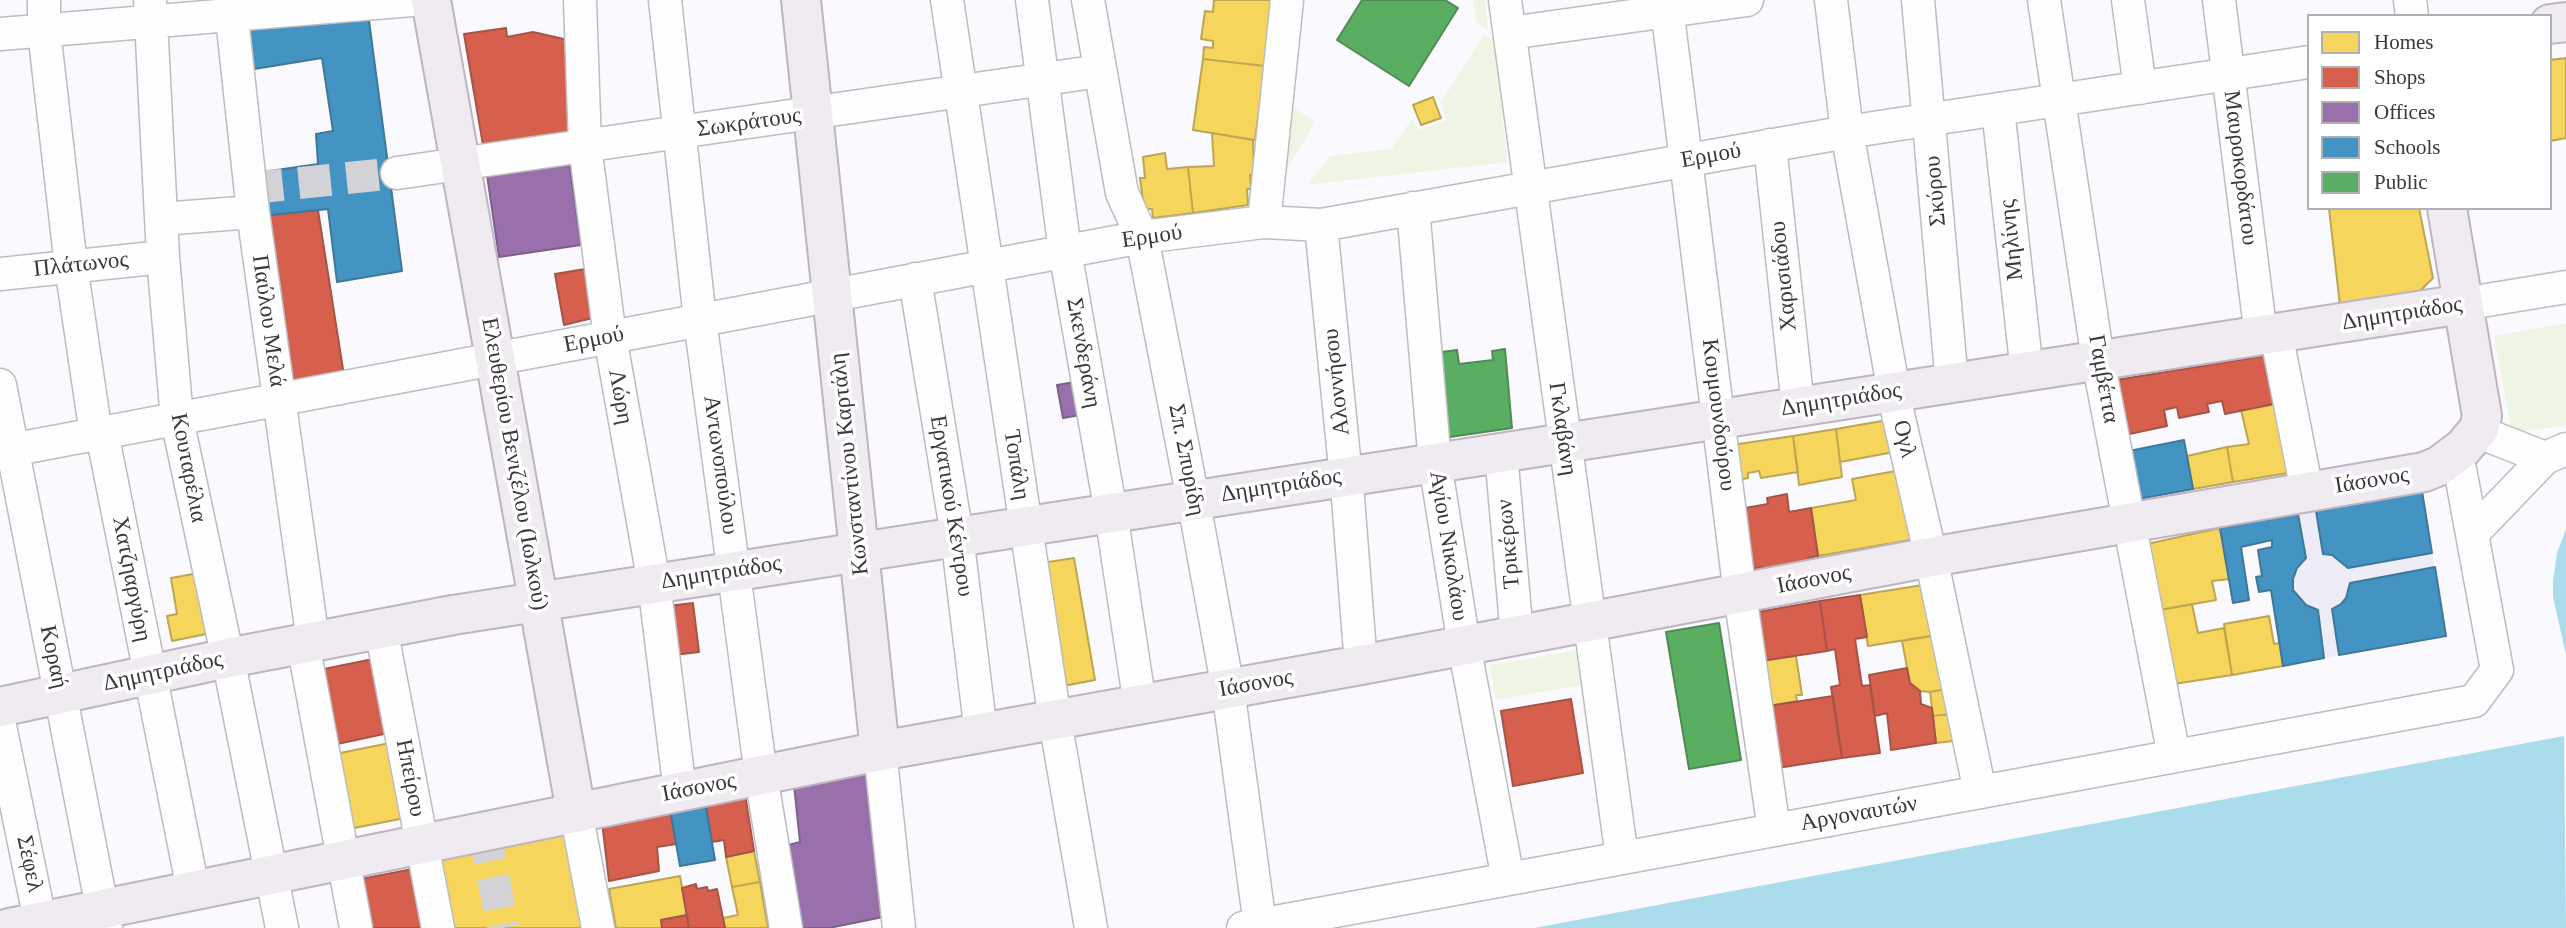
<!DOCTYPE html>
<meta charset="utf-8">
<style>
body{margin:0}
#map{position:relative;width:2566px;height:928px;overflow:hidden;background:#faf9fd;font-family:"Times New Roman",serif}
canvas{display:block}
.legend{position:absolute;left:2307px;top:14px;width:245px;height:196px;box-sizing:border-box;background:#fff;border:2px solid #b0afb1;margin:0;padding:9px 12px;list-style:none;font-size:21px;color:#39383c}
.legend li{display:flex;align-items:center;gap:14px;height:35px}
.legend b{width:35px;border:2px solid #b0afb1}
</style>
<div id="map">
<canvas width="2566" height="928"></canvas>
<ul class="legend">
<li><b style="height:19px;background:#f6d55c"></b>Homes</li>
<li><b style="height:19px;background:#d6604d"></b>Shops</li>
<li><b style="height:19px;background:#9970ab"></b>Offices</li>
<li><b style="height:19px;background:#4393c3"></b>Schools</li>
<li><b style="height:19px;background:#5aae61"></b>Public</li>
</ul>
</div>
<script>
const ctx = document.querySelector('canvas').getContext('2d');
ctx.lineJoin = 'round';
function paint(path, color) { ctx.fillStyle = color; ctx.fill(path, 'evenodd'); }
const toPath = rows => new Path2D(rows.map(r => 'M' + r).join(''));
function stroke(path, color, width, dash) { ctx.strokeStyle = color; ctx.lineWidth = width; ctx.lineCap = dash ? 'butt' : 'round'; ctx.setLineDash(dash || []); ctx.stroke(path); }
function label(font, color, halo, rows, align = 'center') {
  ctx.font = font + ' "Times New Roman",serif'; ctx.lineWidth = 7; ctx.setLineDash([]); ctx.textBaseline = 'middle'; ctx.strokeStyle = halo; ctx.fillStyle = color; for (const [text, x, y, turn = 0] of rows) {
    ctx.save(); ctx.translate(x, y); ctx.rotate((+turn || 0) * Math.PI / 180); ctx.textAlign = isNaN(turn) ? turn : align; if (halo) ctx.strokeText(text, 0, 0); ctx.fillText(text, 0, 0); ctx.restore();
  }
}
paint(toPath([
 [2422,491,2446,636,2283,666,2271,590,2259,592,2256,577,2262,576,2258,550,2272,547,2272,540,2241,547,2249,600,2233,603,2220,528]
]), '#eeecf6');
paint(toPath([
 [1473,0,1485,0,1488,30,1476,21],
 [1484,35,1495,41,1507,162,1307,185,1330,156,1391,149,1412,119,1418,130,1446,120,1441,102],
 [1293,107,1315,122,1286,172],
 [2566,323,2566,425,2512,433,2494,336],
 [1584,649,1590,684,1496,700,1490,665]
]), '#eff5e4');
paint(toPath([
 [2566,529,2566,655,2553,597,2553,581,2557,553],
 [2564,736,2566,928,1534,928]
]), '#abdcec');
const homes = toPath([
 [1214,0,1274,0,1265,66,1203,59,1204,47,1213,48,1213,41,1201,39,1205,11,1213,12,1214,0],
 [2566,58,2566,138,2550,141,2550,60,2566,58],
 [1203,59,1265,66,1255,140,1193,130,1203,59],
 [1433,97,1441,118,1421,125,1413,105,1433,97],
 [1212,133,1253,140,1254,176,1250,175,1251,189,1247,189,1248,205,1193,213,1188,167,1214,166,1212,133],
 [1165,153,1167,169,1188,167,1193,213,1153,218,1152,209,1144,209,1140,178,1145,178,1143,157,1165,153],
 [2329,208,2419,208,2433,278,2415,296,2340,306,2329,208],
 [2274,404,2288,473,2233,482,2227,447,2249,444,2241,410,2274,404],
 [1888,420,1894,452,1840,462,1836,429,1888,420],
 [1836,429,1842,477,1799,485,1793,436,1836,429],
 [1793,436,1798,472,1761,478,1759,471,1748,473,1748,478,1729,482,1725,446,1793,436],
 [2227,447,2233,482,2193,489,2187,456,2227,447],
 [1901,470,1916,539,1818,556,1811,508,1856,500,1852,479,1901,470],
 [2220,528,2230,579,2212,581,2216,600,2160,610,2147,544,2220,528],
 [1074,558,1095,680,1063,686,1042,563,1074,558],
 [199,573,211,633,172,641,167,616,177,614,171,578,199,573],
 [1929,584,1937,635,1868,646,1860,595,1929,584],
 [2192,604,2198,633,2224,628,2232,675,2174,684,2160,610,2192,604],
 [2269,616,2274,644,2280,643,2283,666,2232,675,2224,624,2269,616],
 [1937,635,1946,689,1930,692,1920,691,1910,683,1902,641,1937,635],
 [1796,656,1802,695,1796,695,1797,701,1762,707,1754,662,1796,656],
 [1946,689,1950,714,1933,716,1930,692,1946,689],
 [1950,714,1953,741,1936,743,1933,716,1950,714],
 [395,742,410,817,344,830,330,755,395,742],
 [570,829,584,928,450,928,438,857,570,829],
 [754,851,760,882,732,887,726,857,754,851],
 [680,876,687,915,661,920,662,928,616,928,609,889,680,876],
 [760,882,768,928,725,928,723,918,738,915,732,887,760,882]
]);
paint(homes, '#f6d55c');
stroke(homes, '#bda652', 2);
const shops = toPath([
 [506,28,507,37,533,32,568,40,579,131,483,145,464,34,506,28],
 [318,210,345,382,284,392,260,216,318,210],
 [597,267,605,315,564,325,555,274,597,267],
 [2264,356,2274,404,2225,414,2222,401,2207,404,2209,412,2179,418,2177,407,2164,410,2167,426,2120,436,2110,381,2264,356],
 [1787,494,1789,512,1811,508,1818,556,1808,558,1807,565,1764,573,1763,567,1742,571,1734,510,1768,504,1767,498,1787,494],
 [1860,595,1867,637,1855,639,1862,686,1870,685,1880,753,1842,758,1831,687,1840,685,1835,649,1827,651,1820,601,1860,595],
 [1820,601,1827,651,1754,662,1746,614,1820,601],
 [693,603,699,652,666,656,660,607,693,603],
 [378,658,393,732,328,746,314,671,378,658],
 [1907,668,1910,683,1920,691,1921,704,1932,708,1936,743,1891,750,1887,713,1875,716,1869,675,1907,668],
 [1833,696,1842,758,1771,769,1762,707,1833,696],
 [1571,699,1583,773,1513,786,1501,711,1571,699],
 [745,794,754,851,726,857,724,840,712,842,705,802,745,794],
 [670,809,676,844,657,847,659,871,609,881,602,822,670,809],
 [418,868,429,928,365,928,356,880,418,868],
 [696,884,697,889,707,887,708,891,717,889,725,928,689,928,682,888,696,884],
 [687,915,689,928,662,928,661,920,687,915]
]);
paint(shops, '#d6604d');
stroke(shops, '#a75448', 2);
const offices = toPath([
 [568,155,581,245,499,257,486,168,568,155],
 [1087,380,1092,413,1063,418,1057,385,1087,380],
 [871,772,888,916,829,928,792,928,781,847,800,842,794,785,871,772]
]);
paint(offices, '#9970ab');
stroke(offices, '#7c5f8a', 2);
const schools = toPath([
 [368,13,402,271,337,282,328,209,260,216,256,173,318,164,316,134,333,131,322,58,248,70,245,22,368,13],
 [2184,440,2193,489,2133,500,2124,452,2184,440],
 [2422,491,2432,553,2348,568,2332,555,2323,554,2316,511,2422,491],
 [2298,514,2306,558,2297,568,2293,579,2293,590,2306,605,2318,610,2324,658,2283,666,2271,590,2259,592,2256,577,2262,576,2258,550,2272,547,2272,540,2241,547,2249,600,2233,603,2220,528,2298,514],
 [2435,567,2446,636,2339,655,2332,609,2341,604,2346,598,2350,583,2435,567],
 [705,802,715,860,680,866,670,809,705,802]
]);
paint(schools, '#4393c3');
stroke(schools, '#40789a', 2);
const public = toPath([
 [1362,0,1445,0,1458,8,1409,86,1337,40,1362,0],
 [1505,349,1512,428,1443,438,1433,353,1457,350,1459,364,1493,360,1492,351,1505,349],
 [1719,623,1741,760,1689,769,1666,632,1719,623]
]);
paint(public, '#5aae61');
stroke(public, '#508b56', 2);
stroke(toPath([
 [251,188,397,173],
 [484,830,503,928]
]), '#d3d2d6', 32, [32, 16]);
const minor = toPath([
 [44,0,44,31,71,266,96,434],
 [150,0,163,257,177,419,231,673,282,928],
 [230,0,253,212,313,641],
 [580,0,585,146,610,337,654,583,680,791],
 [665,0,700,320,761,775,786,928],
 [947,0,1055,720,1091,928],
 [1032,0,1065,251,1111,513,1140,705],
 [1088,0,1122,193,1142,237,1198,525,1228,689,1260,925],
 [1505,0,1622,858],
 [1666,0,1740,594,1774,830],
 [1831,0,1847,132,1898,414,1931,557,1980,792],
 [1918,0,1952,383],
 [2044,0,2098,360,2174,756],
 [2128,0,2140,88],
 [2219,0,2261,336],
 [2410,0,2412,16],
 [1510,33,1747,0],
 [0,34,412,0],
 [1998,109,2027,372],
 [1770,145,1798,407],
 [397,173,1100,71],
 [1413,208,1435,463,1464,645,1508,879],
 [161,219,253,212],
 [1264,222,1287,0],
 [1321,225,1348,498,1361,665],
 [0,274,163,257],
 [915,279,957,536,981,733],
 [2463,304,2566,287],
 [2276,333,2307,491],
 [0,385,106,928],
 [102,433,193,889],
 [2489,436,2545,458],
 [0,452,1142,237,1264,222,1321,225,1847,132,2309,62],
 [1501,453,1517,636],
 [2460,469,2472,534],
 [381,628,438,928],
 [303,643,356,928],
 [0,726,40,920],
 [880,751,899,928],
 [576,812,598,928],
 [1243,928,2474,701,2497,670,2472,534,2545,458,2566,449]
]);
const major = toPath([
 [431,0,576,812],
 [801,0,880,751],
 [2550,24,2566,22],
 [0,707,228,658,453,615,2463,304],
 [9,928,880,751,1361,665,1931,557,2424,472,2439,466,2463,448,2479,429,2482,416,2447,208]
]);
stroke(minor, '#bdbcbf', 35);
stroke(major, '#beb5c0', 42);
stroke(minor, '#fefeff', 32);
stroke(major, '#f0ebf1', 38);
label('23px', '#39383c', '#fff', [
 ["Σωκράτους",749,123,-8],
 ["Ερμού",1711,156,-10],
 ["Μαυροκορδάτου",2240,168,83],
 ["Σκύρου",1936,191,-95],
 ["Ερμού",1152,237,-8],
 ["Μηλίνης",2012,240,-96],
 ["Πλάτωνος",81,265,-6],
 ["Χαρισιάδου",1784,276,-96],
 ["Δημητριάδος",2402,314,-9],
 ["Παύλου Μελά",268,321,82],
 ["Ερμού",594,340,-11],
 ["Σκενδεράνη",1083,353,80],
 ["Γαμβέττα",2103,379,80],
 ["Αλοννήσου",1337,382,-96],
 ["Λώρη",620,397,80],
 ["Δημητριάδος",1841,400,-9],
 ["Κουμουνδούρου",1718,415,83],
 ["Γκλαβάνη",1562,429,82],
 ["Ογλ",1904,439,77],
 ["Σπ. Σπυρίδη",1186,460,79],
 ["Ελευθερίου Βενιζέλου (Ιωλκού)",514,464,80],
 ["Κωνσταντίνου Καρτάλη",850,464,-96],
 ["Αντωνοπούλου",720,465,82],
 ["Τοπάλη",1016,465,81],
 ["Κουταρέλια",188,468,79],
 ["Ιάσονος",2372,481,-9],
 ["Δημητριάδος",1281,486,-9],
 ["Εργατικού Κέντρου",951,506,81],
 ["Τρικέρων",1509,544,-95],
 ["Αγίου Νικολάου",1448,546,81],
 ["Δημητριάδος",721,573,-9],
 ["Χατζηαργύρη",131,579,79],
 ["Ιάσονος",1814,580,-11],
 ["Κοραή",53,657,78],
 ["Δημητριάδος",163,672,-12],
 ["Ιάσονος",1256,684,-10],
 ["Ηπείρου",410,778,79],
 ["Ιάσονος",699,788,-11],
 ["Αργοναυτών",1859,814,-10],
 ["Σέφελ",29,864,78]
]);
</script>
